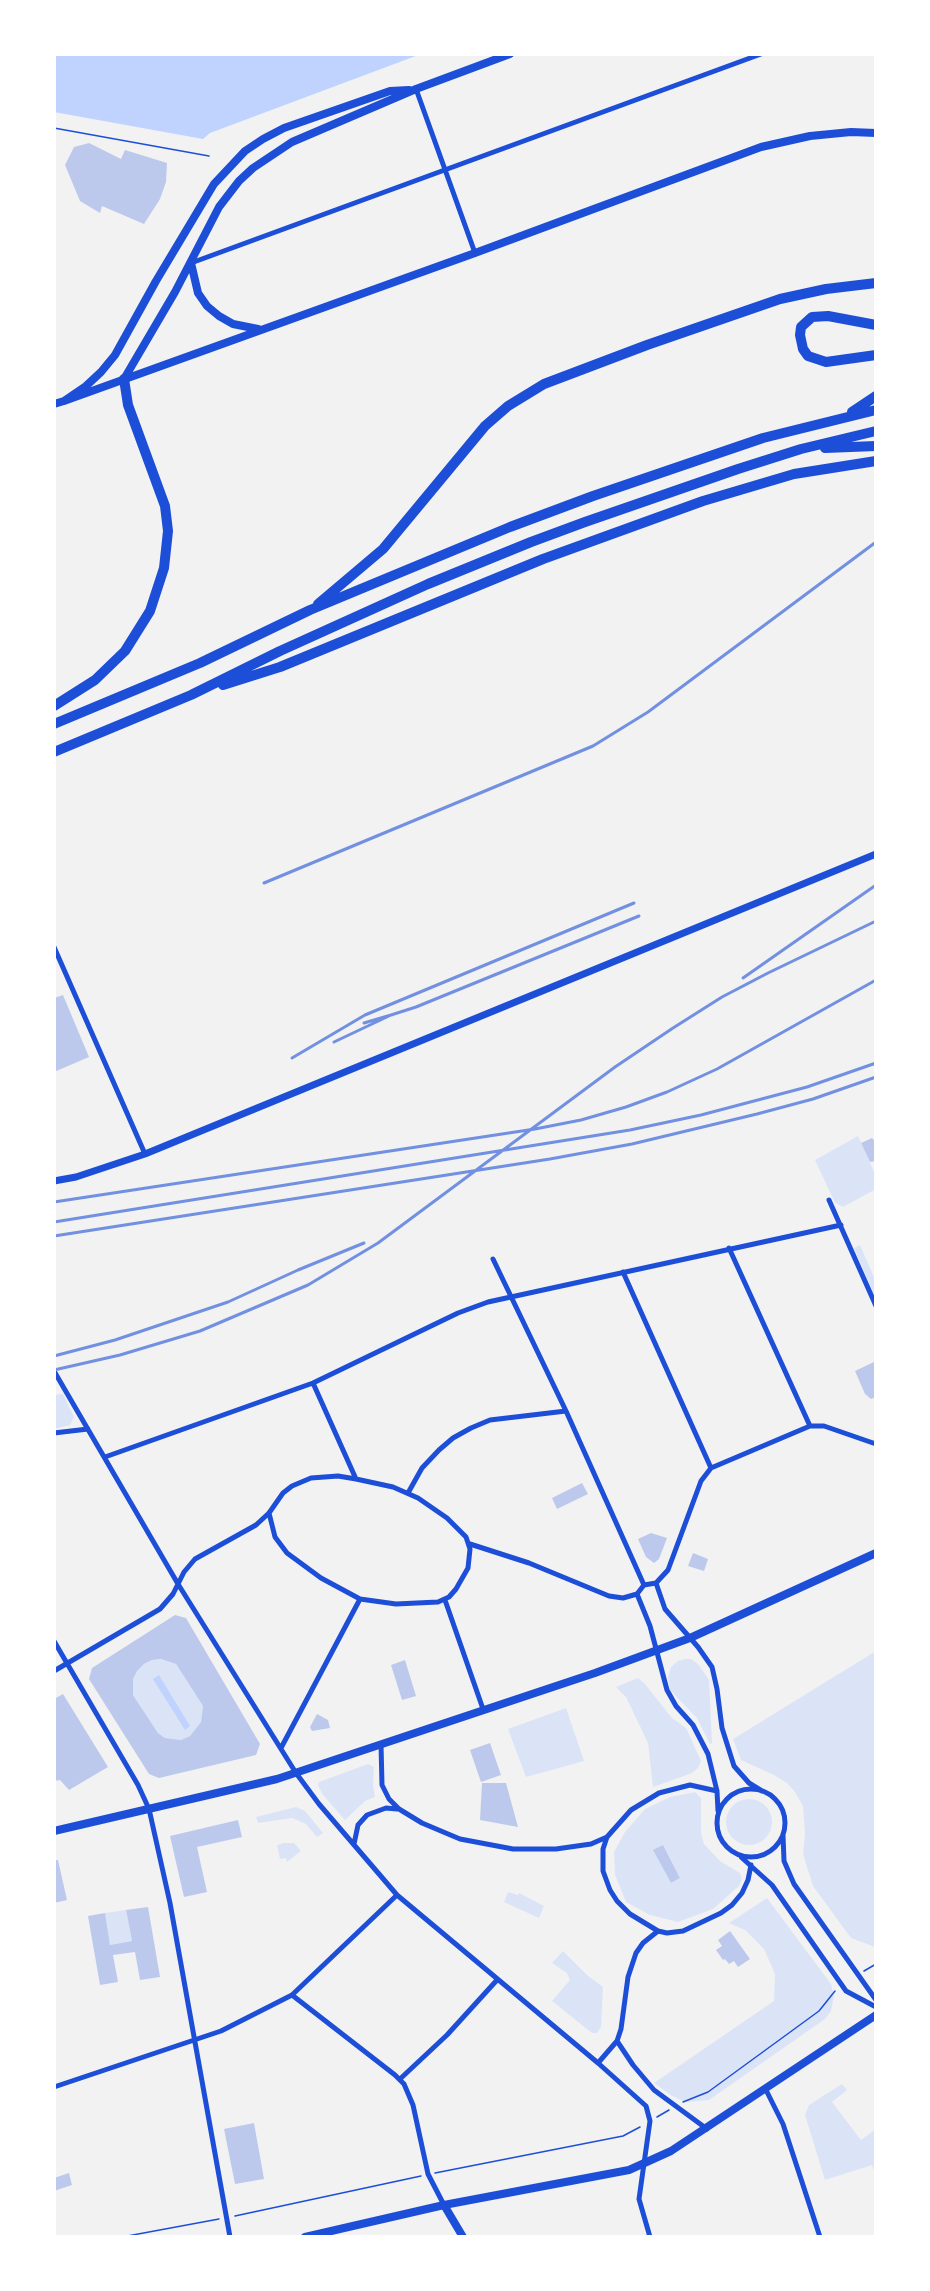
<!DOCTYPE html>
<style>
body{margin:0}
#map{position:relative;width:930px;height:2291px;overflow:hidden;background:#f2f2f2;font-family:"Asap Condensed",sans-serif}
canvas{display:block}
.frame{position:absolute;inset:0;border:56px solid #fff;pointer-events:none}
</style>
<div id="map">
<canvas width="930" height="2291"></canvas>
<div class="frame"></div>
</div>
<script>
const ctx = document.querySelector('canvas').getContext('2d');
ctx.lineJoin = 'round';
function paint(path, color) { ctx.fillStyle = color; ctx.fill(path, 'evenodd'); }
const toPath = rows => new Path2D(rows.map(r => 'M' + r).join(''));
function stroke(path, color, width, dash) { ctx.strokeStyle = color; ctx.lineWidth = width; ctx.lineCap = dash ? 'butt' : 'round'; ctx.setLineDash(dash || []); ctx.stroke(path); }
paint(toPath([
 [858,1136,876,1176,876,1189,843,1207,835,1203,815,1160],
 [860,1245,876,1282,876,1299,854,1248],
 [63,1394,74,1417,70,1425,54,1429,54,1395],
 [876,1651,876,1946,875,1947,851,1938,813,1886,803,1854,805,1835,803,1806,795,1792,787,1783,774,1775,741,1760,733,1739],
 [161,1659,176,1664,203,1706,201,1722,190,1736,181,1740,165,1738,158,1733,133,1695,133,1679,137,1671,144,1664,152,1660],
 [685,1659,691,1659,698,1664,709,1680,712,1743,710,1744,697,1718,670,1690,668,1677,671,1667,678,1661],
 [638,1678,645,1684,672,1718,686,1728,701,1761,698,1768,692,1773,653,1787,648,1743,626,1697,616,1687],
 [566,1708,584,1761,526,1777,508,1729],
 [368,1764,374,1767,373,1785,375,1797,365,1801,345,1820,323,1795,318,1785,319,1782],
 [695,1792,701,1798,701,1833,704,1844,720,1861,740,1873,742,1879,739,1886,713,1909,678,1922,650,1915,626,1902,615,1875,614,1852,625,1832,645,1809,670,1797],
 [663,1845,680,1878,671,1883,654,1851],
 '726 1822a23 23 0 1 1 46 0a23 23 0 1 1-46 0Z',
 [296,1807,305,1811,323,1833,317,1837,306,1824,292,1818,258,1823,256,1817],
 [284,1843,294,1843,301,1851,287,1862,286,1858,280,1859,277,1845],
 [508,1892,518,1895,519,1893,544,1906,539,1918,504,1902],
 [767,1898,831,1984,834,1996,831,2011,825,2019,709,2100,686,2102,672,2096,654,2083,774,2001,775,1974,764,1949,745,1930,729,1923],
 [126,1910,132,1941,110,1945,105,1913],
 [563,1951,587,1975,603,1987,601,2027,597,2033,592,2033,552,2001,570,1980,567,1973,552,1963],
 [842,2084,847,2090,832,2102,861,2140,876,2129,876,2178,872,2165,825,2180,805,2115,809,2105]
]), '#dbe4f7');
paint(toPath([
 [54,54,421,54,210,133,203,139,54,112],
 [159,1675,190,1726,185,1730,153,1679]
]), '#bfd3fe');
paint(toPath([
 [89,143,121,159,125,150,167,163,166,182,160,199,144,224,102,206,100,213,80,201,65,165,74,147],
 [63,995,89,1057,54,1072,54,998],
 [872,1138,876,1142,876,1161,870,1162,861,1143],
 [876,1361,876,1397,871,1399,865,1394,855,1371],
 [582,1483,588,1494,557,1509,552,1498],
 [651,1533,667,1538,659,1559,654,1563,646,1557,638,1539],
 [693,1553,708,1559,704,1571,688,1566],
 [175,1615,186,1618,260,1744,256,1755,159,1778,149,1774,89,1679,92,1668],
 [161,1659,176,1664,203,1706,201,1722,190,1736,181,1740,165,1738,158,1733,133,1695,133,1679,137,1671,144,1664,152,1660],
 [405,1660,416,1696,402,1700,391,1665],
 [63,1694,108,1767,69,1790,60,1780,54,1781,54,1699],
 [317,1714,328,1720,330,1728,312,1731,310,1727],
 [490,1743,501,1775,481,1782,470,1750],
 [482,1783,506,1783,518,1827,480,1820],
 [238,1820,242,1837,197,1847,207,1892,184,1897,170,1836],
 [663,1845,680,1878,671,1883,653,1850],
 [54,1860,58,1860,67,1900,54,1903],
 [148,1907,160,1977,140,1980,135,1952,113,1955,118,1982,100,1985,88,1916,105,1913,110,1945,132,1941,126,1910],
 [730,1931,750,1959,738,1967,734,1961,729,1964,725,1959,723,1960,716,1950,722,1946,718,1940],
 [254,2123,264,2179,235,2184,224,2129],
 [69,2173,72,2185,54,2191,54,2178]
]), '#bdc9ec');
stroke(toPath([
 [54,128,209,156],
 [864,1971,876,1964],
 [683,2102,708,2092,819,2011,835,1991],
 [657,2117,669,2110],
 [435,2173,623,2136,640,2127],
 [235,2216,421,2176],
 [122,2237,219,2219]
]), '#1d4ed8', 1.5);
stroke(toPath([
 [416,89,475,253],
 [191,263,761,54],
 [54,947,145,1154],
 [829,1200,876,1306],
 [729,1248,810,1426],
 [493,1259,566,1411,644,1585],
 [623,1272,711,1468],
 [54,1371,178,1584,296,1773,319,1804,397,1895,598,2063,646,2106,650,2121,639,2199,650,2237],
 [313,1383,356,1479],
 [54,1433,88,1429],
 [105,1457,313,1383,458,1313,488,1302,841,1225],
 [408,1493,422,1468,439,1450,453,1438,471,1428,490,1420,566,1411],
 [470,1544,529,1563,609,1596,623,1598,637,1594],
 [656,1583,668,1570,701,1481,711,1468,810,1426,824,1426,876,1444],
 [656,1583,665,1609,698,1647,712,1667,717,1689,722,1728,734,1766,749,1783,762,1791],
 [637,1594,650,1626,667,1690,676,1706,693,1725,708,1754,717,1791,718,1811],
 [637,1594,644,1585,656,1583],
 [445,1600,483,1709],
 [54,1641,138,1785,149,1809,170,1903,230,2237],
 [54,1671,160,1609,173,1594,184,1572,195,1559,256,1525,269,1513,283,1493,292,1486,311,1478,338,1476,356,1479,393,1487,418,1498,447,1518,466,1537,470,1549,468,1568,456,1589,449,1597,438,1602,396,1604,360,1599,321,1578,287,1553,275,1537,269,1513],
 [381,1744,382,1785,389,1799,399,1809,422,1823,460,1839,513,1849,556,1849,591,1844,607,1837,631,1810,659,1793,690,1785,717,1791],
 [281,1748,360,1599],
 '717 1823a34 34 0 1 1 68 0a34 34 0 1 1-68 0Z',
 [783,1835,784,1861,794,1884,876,2000],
 [607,1837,603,1849,603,1871,610,1890,617,1901,630,1914,658,1931,667,1933,683,1931,721,1913,732,1905,742,1893,748,1880,751,1865],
 [354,1844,358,1825,367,1815,386,1808,397,1809],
 [741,1857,772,1885,846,1991,876,2007],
 [292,1995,395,2075,404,2084,413,2105,428,2174,444,2205],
 [617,2041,633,2065,654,2090,707,2129],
 [598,2063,617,2041,621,2029,628,1977,636,1953,643,1943,658,1931],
 [400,2079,447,2035,497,1980],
 [54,2087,221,2031,292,1995,397,1895],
 [766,2090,783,2124,820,2237]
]), '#1d4ed8', 5);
stroke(toPath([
 [54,1181,76,1177,145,1154,876,854]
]), '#1d4ed8', 7);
stroke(toPath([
 [191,263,198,293,207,306,219,316,233,324,258,329],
 [124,379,175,292,219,207,239,181,253,168,292,142,416,89,510,54],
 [64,401,475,253,761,147,810,136,851,132,876,133],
 [54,404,64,401,86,386,101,372,115,355,156,281,214,184,245,151,263,139,284,128,390,91,409,90],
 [444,2205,463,2237]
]), '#1d4ed8', 8);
stroke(toPath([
 [54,1831,277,1779,595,1673,690,1638,876,1553],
 [305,2237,444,2205,629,2170,671,2151,876,2015]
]), '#1d4ed8', 8);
stroke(toPath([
 [876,325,828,316,812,317,801,327,800,335,803,349,808,356,826,362,876,355],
 [852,412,876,396],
 [825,448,876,446],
 [318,604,383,549,485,426,508,406,544,384,647,345,780,299,826,289,876,283],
 [223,685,280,667,543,559,703,501,794,474,876,461],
 [54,706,95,680,125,651,150,611,164,568,168,531,165,506,128,405,124,379],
 [54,724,200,663,310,610,510,527,593,496,763,438,876,410],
 [54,752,191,695,280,651,428,584,531,542,585,522,738,469,801,449,876,431]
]), '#1d4ed8', 10);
stroke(toPath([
 [264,883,593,746,648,712,876,542],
 [743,978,876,885],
 [391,1015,416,1007,639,916],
 [334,1042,391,1015,364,1023],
 [292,1058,365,1015,634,903],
 [54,1202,535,1129,581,1120,626,1107,667,1092,717,1069,876,980],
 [54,1222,630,1130,701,1115,807,1087,876,1063],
 [54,1236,550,1159,632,1144,757,1114,813,1099,876,1077],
 [54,1356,115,1340,228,1302,298,1270,364,1243],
 [54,1370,120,1355,200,1331,308,1285,378,1243,615,1067,673,1028,722,997,768,973,876,921]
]), '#7290e2', 3);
</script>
